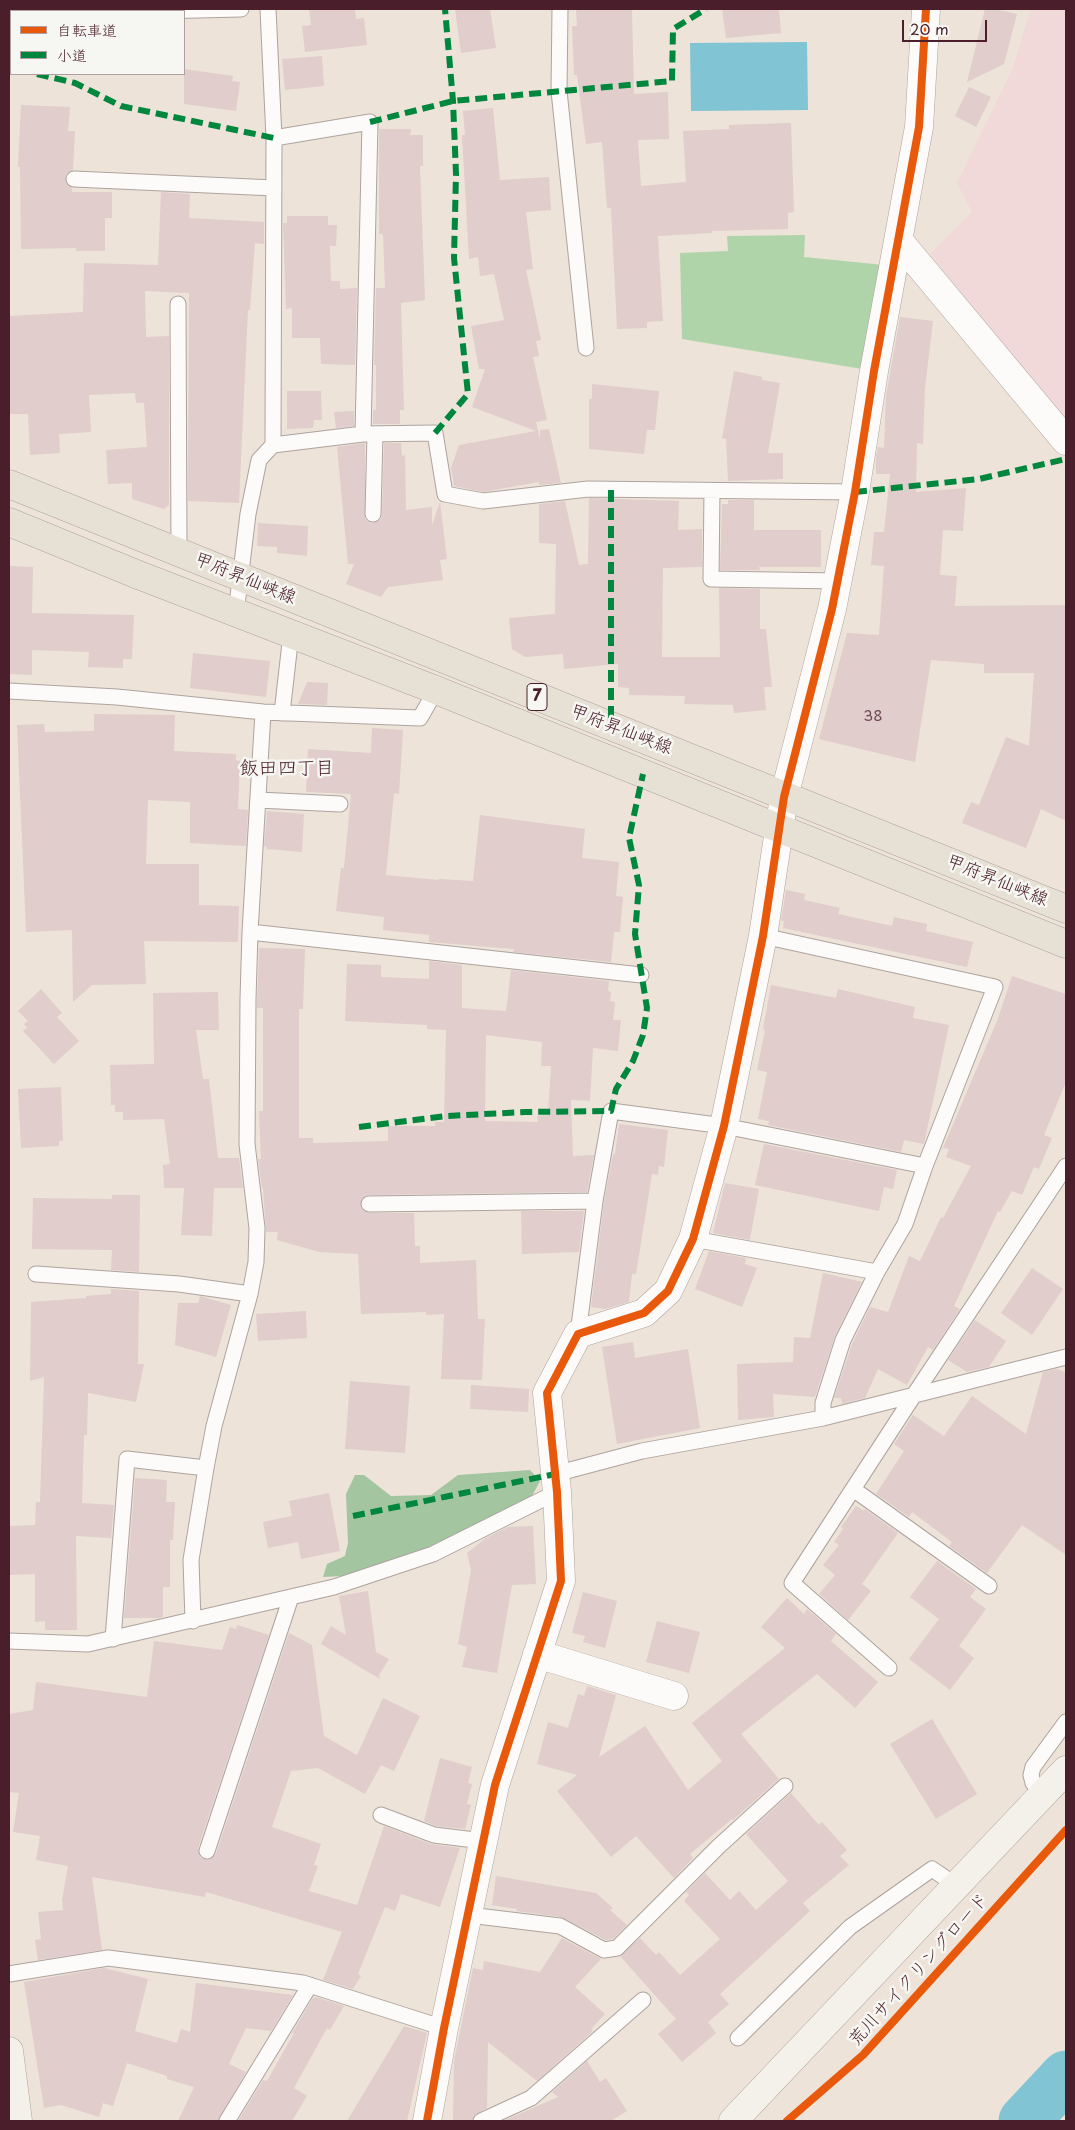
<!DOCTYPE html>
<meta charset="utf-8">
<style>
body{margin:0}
#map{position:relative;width:1075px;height:2130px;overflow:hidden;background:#ede3d8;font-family:"Playpen Sans","Klee One",sans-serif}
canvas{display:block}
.frame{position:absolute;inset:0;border:10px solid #4a1f2b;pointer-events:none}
.legend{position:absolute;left:10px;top:10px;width:175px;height:65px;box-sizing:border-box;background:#f6f6f2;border:1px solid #b1a0a2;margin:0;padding:6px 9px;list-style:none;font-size:15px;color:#4a1f2b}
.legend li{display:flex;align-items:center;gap:10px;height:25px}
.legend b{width:25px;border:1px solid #b1a0a2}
.scale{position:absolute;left:902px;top:20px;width:85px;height:22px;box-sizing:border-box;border:2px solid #4a1f2b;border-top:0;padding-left:6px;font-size:15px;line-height:18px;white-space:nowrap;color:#4a1f2b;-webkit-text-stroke:4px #f6f6f2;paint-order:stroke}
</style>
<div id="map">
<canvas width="1075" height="2130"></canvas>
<div class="frame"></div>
<ul class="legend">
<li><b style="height:6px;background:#e8590c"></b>自転車道</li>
<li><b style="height:6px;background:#00873e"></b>小道</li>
</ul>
<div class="scale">20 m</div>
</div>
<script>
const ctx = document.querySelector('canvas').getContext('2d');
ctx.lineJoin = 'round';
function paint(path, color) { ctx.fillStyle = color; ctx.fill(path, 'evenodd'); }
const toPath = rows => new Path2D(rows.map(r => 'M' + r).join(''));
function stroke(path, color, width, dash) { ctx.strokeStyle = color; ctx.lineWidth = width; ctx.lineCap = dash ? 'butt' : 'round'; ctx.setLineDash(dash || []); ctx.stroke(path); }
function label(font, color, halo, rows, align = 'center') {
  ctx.font = font + ' "Playpen Sans","Klee One",sans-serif'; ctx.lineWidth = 5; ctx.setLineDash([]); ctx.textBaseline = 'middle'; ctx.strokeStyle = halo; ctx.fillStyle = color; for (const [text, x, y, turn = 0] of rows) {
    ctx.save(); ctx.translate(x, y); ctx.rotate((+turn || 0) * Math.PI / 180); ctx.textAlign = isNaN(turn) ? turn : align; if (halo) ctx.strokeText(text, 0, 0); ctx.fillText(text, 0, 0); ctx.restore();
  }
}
paint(toPath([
 [1031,9,1066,9,1066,424,930,254,972,212,957,183,1012,70]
]), '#f1d8d9');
paint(toPath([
 [805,235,804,257,894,266,874,371,682,339,680,253,728,251,727,236]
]), '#b0d4a9');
paint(toPath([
 [530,1470,540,1481,531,1498,394,1566,342,1576,323,1577,327,1564,345,1556,348,1543,346,1494,355,1475,364,1475,391,1496,431,1495,458,1475]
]), '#a3c59f');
paint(toPath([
 [807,42,808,110,691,111,690,43]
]), '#81c4d3');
stroke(toPath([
 [1024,2121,1066,2076]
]), '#81c4d3', 51);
paint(toPath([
 [309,9,355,9,356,19,364,18,367,45,305,52,302,26,311,25],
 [455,9,490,9,496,48,461,53],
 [576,9,632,9,634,94,668,92,669,139,638,140,641,186,686,182,683,131,729,129,729,125,791,123,794,212,788,213,788,229,712,231,712,233,658,236,663,321,647,322,647,328,617,329,611,208,607,208,602,142,586,144,577,75,574,75,572,26,577,26],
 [722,9,779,9,781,33,726,38],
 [985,9,995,9,1017,14,1004,64,967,82],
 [322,56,324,86,285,90,282,59],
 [184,69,233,76,232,81,240,82,236,111,184,104],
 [969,87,991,97,976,127,955,116],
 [21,105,70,107,68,131,75,131,73,170,66,174,66,183,72,188,72,192,112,192,112,218,105,218,105,251,76,251,76,248,21,249,20,167,18,167],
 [493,108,500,180,549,177,551,210,526,212,533,269,526,270,541,340,536,341,539,356,533,357,547,420,536,422,540,439,540,430,549,429,561,483,539,485,539,482,483,492,454,486,451,468,459,445,536,431,472,407,485,369,479,369,471,326,504,320,494,274,480,276,478,257,469,259,462,135,465,135,463,111],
 [379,129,411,129,410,135,423,135,423,166,420,166,425,300,401,303,404,410,400,410,400,424,373,424,373,410,376,410,376,365,374,365,376,288,385,288,383,234,379,234],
 [161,192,190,194,189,218,264,222,264,244,255,243,250,310,248,310,239,503,188,501,189,293,145,291,146,337,169,336,169,505,164,509,132,499,132,483,108,484,106,450,147,447,144,403,136,403,135,393,89,395,91,432,59,434,60,453,30,455,28,414,9,414,9,316,83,312,84,263,158,265],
 [287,216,328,216,328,225,337,225,336,246,330,246,331,281,340,281,340,289,357,288,355,365,321,364,320,338,292,338,292,308,286,309,283,223,287,223],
 [900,317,933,321,925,388,923,444,917,443,916,492,966,488,963,531,943,530,940,575,957,576,955,606,1066,605,1066,821,1041,809,1026,848,962,823,971,802,979,805,1006,737,1029,746,1034,673,984,673,984,664,931,660,915,762,819,739,847,633,879,635,884,566,871,565,874,532,884,532,890,474,876,474,876,456,878,447,884,448,886,396],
 [734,371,762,377,762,380,780,383,768,453,783,453,783,479,728,481,726,439,722,438],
 [592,384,659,391,655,430,647,430,644,454,589,449,589,399,592,399],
 [287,391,321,391,322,420,314,420,313,428,287,429],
 [354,411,354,426,336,428,334,412],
 [365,443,365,519,373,523,381,519,382,515,384,443,401,443,402,456,405,455,406,510,432,507,432,525,440,502,447,559,440,560,443,580,388,587,381,597,346,584,354,564,348,564,337,447],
 [589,498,679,501,678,530,702,529,702,567,663,568,662,657,720,657,719,588,760,589,760,629,766,629,772,687,764,687,766,710,734,713,733,705,684,704,685,696,629,695,629,688,618,687,618,664,564,669,563,654,525,657,512,649,509,618,555,614,556,544,539,543,539,504,565,501,579,565,588,564],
 [728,500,754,500,754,530,821,530,821,567,759,567,760,570,720,570,722,504,728,504],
 [258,523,308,526,307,556,277,553,277,547,257,546],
 [9,566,33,567,32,613,134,615,132,659,123,659,123,668,88,667,89,652,32,650,32,675,9,674],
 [193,653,270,661,266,697,190,688],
 [307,682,328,683,327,705,298,704],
 [94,714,175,715,174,751,236,754,236,760,240,761,238,809,248,810,246,846,190,843,190,802,148,800,146,864,199,864,199,905,239,906,238,942,144,941,146,984,92,985,73,1002,72,930,26,932,17,725,44,724,45,732,94,731],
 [372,728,403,730,399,794,394,793,386,875,439,880,439,879,473,881,480,815,585,829,582,858,619,862,616,896,623,897,620,932,614,932,611,962,513,952,514,949,429,942,429,935,383,930,384,917,336,911,341,868,344,868,351,794,306,792,308,749,371,753],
 [267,811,304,814,302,852,267,849,267,847,264,846],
 [786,890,805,894,804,900,840,908,838,914,892,926,894,917,927,924,926,931,973,942,967,967,783,928,784,921,781,921],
 [259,948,305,949,303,1009,299,1009,299,1138,313,1138,313,1143,388,1141,388,1126,435,1126,435,1122,444,1122,446,1030,427,1029,427,1025,345,1021,347,964,381,965,381,977,429,979,429,961,462,965,462,1008,506,1011,511,970,609,981,608,991,611,992,610,1001,615,1002,613,1020,621,1020,618,1051,593,1048,590,1101,571,1100,573,1156,594,1155,587,1192,369,1195,361,1200,361,1208,369,1213,414,1213,415,1246,420,1246,420,1263,476,1260,478,1319,485,1319,482,1380,441,1379,444,1314,426,1315,426,1312,361,1314,358,1254,319,1252,277,1240,278,1232,266,1232,263,1188,262,1188,258,1159,261,1159,259,1111,263,1111,263,1008,257,1008],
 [486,1035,542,1042,541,1066,551,1066,548,1115,537,1116,538,1122,485,1121],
 [1012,976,1066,994,1066,1082,1044,1135,1052,1138,1039,1169,1034,1167,1022,1195,1012,1191,1000,1212,998,1211,954,1306,960,1309,933,1350,928,1347,907,1385,878,1369,865,1398,842,1404,841,1398,834,1398,852,1344,870,1307,888,1312,909,1256,920,1261,941,1217,943,1218,971,1166,946,1157,949,1149,943,1148,997,1021],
 [771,985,836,998,838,989,915,1007,913,1018,949,1025,924,1144,904,1140,901,1152,768,1125,769,1121,758,1119,767,1072,757,1070,765,1030,763,1029],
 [41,989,62,1013,57,1017,79,1041,54,1064,23,1031,27,1028,24,1024,28,1021,18,1011],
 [218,992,219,1030,196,1030,203,1079,209,1079,218,1158,239,1158,243,1188,214,1188,212,1236,181,1235,184,1188,164,1188,163,1165,170,1164,164,1119,123,1120,123,1112,115,1112,115,1105,111,1105,110,1065,154,1064,153,993],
 [61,1087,63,1141,59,1141,59,1146,21,1148,18,1089],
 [619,1124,668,1130,664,1167,659,1166,658,1175,652,1174,636,1274,632,1274,629,1302,605,1309,591,1307,604,1202,613,1154,615,1154],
 [764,1144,897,1170,893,1189,884,1187,879,1211,755,1185],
 [725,1183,759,1189,750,1240,713,1233],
 [112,1195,140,1195,139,1272,111,1270,112,1250,32,1249,33,1198,112,1199],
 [521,1211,584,1211,579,1252,522,1254],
 [709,1251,746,1258,745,1264,757,1268,742,1307,695,1289],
 [1032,1268,1063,1289,1032,1335,1001,1313],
 [823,1273,862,1282,835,1336,815,1397,773,1394,774,1417,738,1420,737,1364,793,1362,794,1337,810,1338],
 [111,1289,139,1291,138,1364,144,1364,136,1402,88,1393,87,1435,84,1435,82,1503,114,1505,111,1538,76,1536,77,1630,45,1630,45,1621,35,1622,35,1574,9,1575,9,1526,35,1525,36,1502,40,1502,44,1377,30,1381,31,1302,86,1298,86,1296,111,1294],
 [200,1296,231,1305,216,1357,175,1345,178,1303,198,1303],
 [306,1311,307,1338,258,1341,256,1314],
 [975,1320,1006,1341,989,1367,967,1372,948,1360],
 [633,1342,635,1358,688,1349,700,1428,617,1444,602,1347],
 [1057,1369,1066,1372,1066,1555,1022,1525,987,1573,949,1546,952,1542,912,1512,909,1517,876,1494,904,1451,894,1444,913,1415,944,1436,972,1396,1026,1434,1043,1372],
 [350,1381,410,1386,405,1453,345,1449],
 [471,1385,529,1389,528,1412,470,1409],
 [135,1478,167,1480,166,1502,175,1502,173,1540,170,1540,170,1587,163,1587,163,1617,159,1618,124,1618],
 [329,1493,340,1551,301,1559,298,1542,268,1548,263,1522,292,1516,289,1501],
 [856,1506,864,1511,865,1509,898,1533,862,1584,871,1591,848,1620,819,1594,835,1575,823,1565,839,1545,834,1542,843,1529,841,1527],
 [533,1526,536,1584,512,1585,497,1673,462,1667,467,1647,458,1644,471,1570,467,1553,486,1538,508,1527],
 [937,1561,976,1589,970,1597,986,1609,959,1646,974,1658,950,1690,909,1659,939,1619,910,1597],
 [368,1591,376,1652,389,1659,379,1675,380,1679,321,1644,331,1626,346,1635,339,1596],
 [583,1592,617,1601,605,1648,583,1642,585,1636,572,1633],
 [787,1598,804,1614,807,1609,836,1634,831,1641,878,1682,855,1708,817,1674,741,1734,779,1779,733,1820,732,1819,690,1854,693,1858,674,1878,636,1836,611,1857,557,1791,577,1775,537,1764,548,1722,568,1728,578,1694,584,1696,587,1686,616,1695,599,1757,645,1726,688,1790,722,1761,692,1723,785,1648,761,1627],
 [657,1621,700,1632,689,1673,646,1662],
 [237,1625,269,1635,198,1848,200,1857,208,1860,216,1854,289,1633,312,1645,324,1736,357,1755,383,1698,420,1716,394,1771,381,1765,365,1794,318,1768,291,1771,272,1827,321,1844,314,1865,318,1866,309,1891,357,1905,384,1826,431,1844,460,1848,440,1907,401,1894,395,1911,385,1907,358,1974,361,1976,353,1989,323,1980,342,1932,206,1892,205,1897,92,1877,102,1950,38,1960,35,1940,41,1939,38,1912,63,1910,62,1900,68,1866,36,1860,40,1836,13,1832,19,1793,9,1792,9,1714,33,1710,36,1682,147,1697,154,1641,222,1650,230,1627,236,1629],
 [932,1719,977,1794,936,1819,890,1744],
 [440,1758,472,1767,468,1783,472,1784,467,1804,471,1805,465,1829,436,1826,424,1821],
 [791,1793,819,1825,822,1822,847,1850,840,1856,849,1865,803,1903,810,1911,720,1994,729,2004,708,2022,716,2033,682,2062,658,2034,676,2019,620,1956,640,1938,656,1955,659,1952,680,1975,720,1939,684,1901,689,1895,686,1892,705,1873,730,1900,739,1891,756,1910,788,1881,746,1834],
 [496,1876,596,1893,613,1908,610,1910,627,1925,613,1939,606,1940,561,1917,516,1911,517,1909,492,1905],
 [562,1938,601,1959,575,1987,605,2014,591,2029,593,2031,537,2081,488,2042,487,2108,474,2115,472,2121,453,2121,454,2061,473,1968,483,1970,484,1961,540,1972],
 [104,1968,148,1979,135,2031,177,2043,181,2029,190,2032,196,1983,293,1995,271,2031,246,2028,229,2064,246,2072,218,2121,178,2121,194,2087,167,2079,167,2076,127,2063,113,2106,103,2103,99,2117,61,2105,44,2108,24,1982],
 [316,1997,344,2006,330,2030,327,2028,294,2088,307,2096,292,2121,238,2121,263,2080,267,2081,294,2033,292,2033,313,1998],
 [404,2026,427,2033,407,2121,347,2121],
 [587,2061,600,2082,606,2078,627,2111,611,2121,503,2121,558,2097,552,2092]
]), '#e0cdcc');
const lane = toPath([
 [117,9,128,11],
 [560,9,559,91,586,348],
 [157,11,241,9],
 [274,138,370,122,363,434],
 [74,179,274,188],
 [178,304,179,552],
 [273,445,363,434,435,433,445,494,483,501,588,489,855,492],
 [712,491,711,579,838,581],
 [373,514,375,434],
 [236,613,248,514,259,460,273,445,274,138,268,9],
 [9,691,117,697,263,712,420,718,436,690],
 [282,713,291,634],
 [258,800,340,804],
 [250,932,641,975],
 [763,936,995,987,925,1166,905,1224,877,1272,843,1340,823,1403,823,1418],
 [369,1204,595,1201],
 [693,1239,877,1272],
 [36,1274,179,1284,250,1294],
 [578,1334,595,1201,611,1111,724,1126,925,1166],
 [555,1474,642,1451,823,1418,1066,1357],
 [853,1489,989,1586],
 [193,1621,191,1560,206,1468,214,1426,250,1294,256,1262,257,1228,247,1144,248,999,250,932,263,712],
 [113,1639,127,1459,206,1468],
 [9,1641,88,1644,334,1587,433,1554,557,1492],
 [889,1668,792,1583,914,1395,1066,1166],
 [1043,1796,1033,1783,1031,1775,1033,1767,1066,1722],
 [381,1815,434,1835,483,1841],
 [207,1851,291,1597],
 [469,1915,560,1926,604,1950,617,1948,719,1846,785,1786],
 [9,1974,108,1958,303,1983,444,2028],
 [738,2038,850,1927,932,1869,957,1886],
 [227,2121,310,1985],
 [481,2121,531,2098,643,2000]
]);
const street = toPath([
 [899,241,1066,441],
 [537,1654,674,1696],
 [427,2121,444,2028,495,1785,561,1581,557,1492,547,1393,578,1334,644,1313,668,1291,693,1239,724,1126,763,936,784,797,832,609,855,492,874,371,919,127,926,9]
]);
const secondary = toPath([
 [9,2051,18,2121],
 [733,2121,1066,1770]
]);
const primary = toPath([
 [9,484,1066,909],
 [9,522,136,574,436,690,1066,944]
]);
stroke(lane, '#aea39e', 17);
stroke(street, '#aea39e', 29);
stroke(secondary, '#aea39e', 29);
stroke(primary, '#aea39e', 29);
stroke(lane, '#fcfbf9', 15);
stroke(street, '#fcfbf9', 28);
stroke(secondary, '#f4f1eb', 28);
stroke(primary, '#e7e1d5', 28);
stroke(toPath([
 [9,72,11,72],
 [37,74,75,83,121,106,274,138],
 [370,122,453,101,672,81,673,29,706,9],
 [435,433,468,394,454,258,456,174,453,101,445,9],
 [611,490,611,726],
 [855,492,979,479,1066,459],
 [359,1127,447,1116,525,1112,611,1111,616,1089,633,1061,643,1035,647,1008,635,934,639,885,629,838,643,774],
 [353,1516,555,1474]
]), '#00873e', 6, [12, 6]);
stroke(toPath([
 [427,2121,444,2028,495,1785,561,1581,557,1492,547,1393,578,1334,644,1313,668,1291,693,1239,724,1126,763,936,784,797,832,609,855,492,874,371,919,127,926,9],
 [787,2121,863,2055,1066,1830]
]), '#e8590c', 8);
label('15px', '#704a53', null, [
 ["38",873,717]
]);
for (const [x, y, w] of [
 [537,697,20]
]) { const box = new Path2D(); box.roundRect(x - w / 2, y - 13.5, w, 27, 4); ctx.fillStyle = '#f6f6f2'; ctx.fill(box); stroke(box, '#4a1f2b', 1); }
label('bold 16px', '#4a1f2b', null, [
 ["7",537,697]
]);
label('18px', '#4a1f2b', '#f6f6f2', [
 ["甲府昇仙峡線",245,579,22],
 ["甲府昇仙峡線",621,730,21],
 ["甲府昇仙峡線",997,881,22],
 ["荒川サイクリングロード",919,1970,-48]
]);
label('19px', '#4a1f2b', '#f6f6f2', [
 ["飯田四丁目",287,769]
]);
</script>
